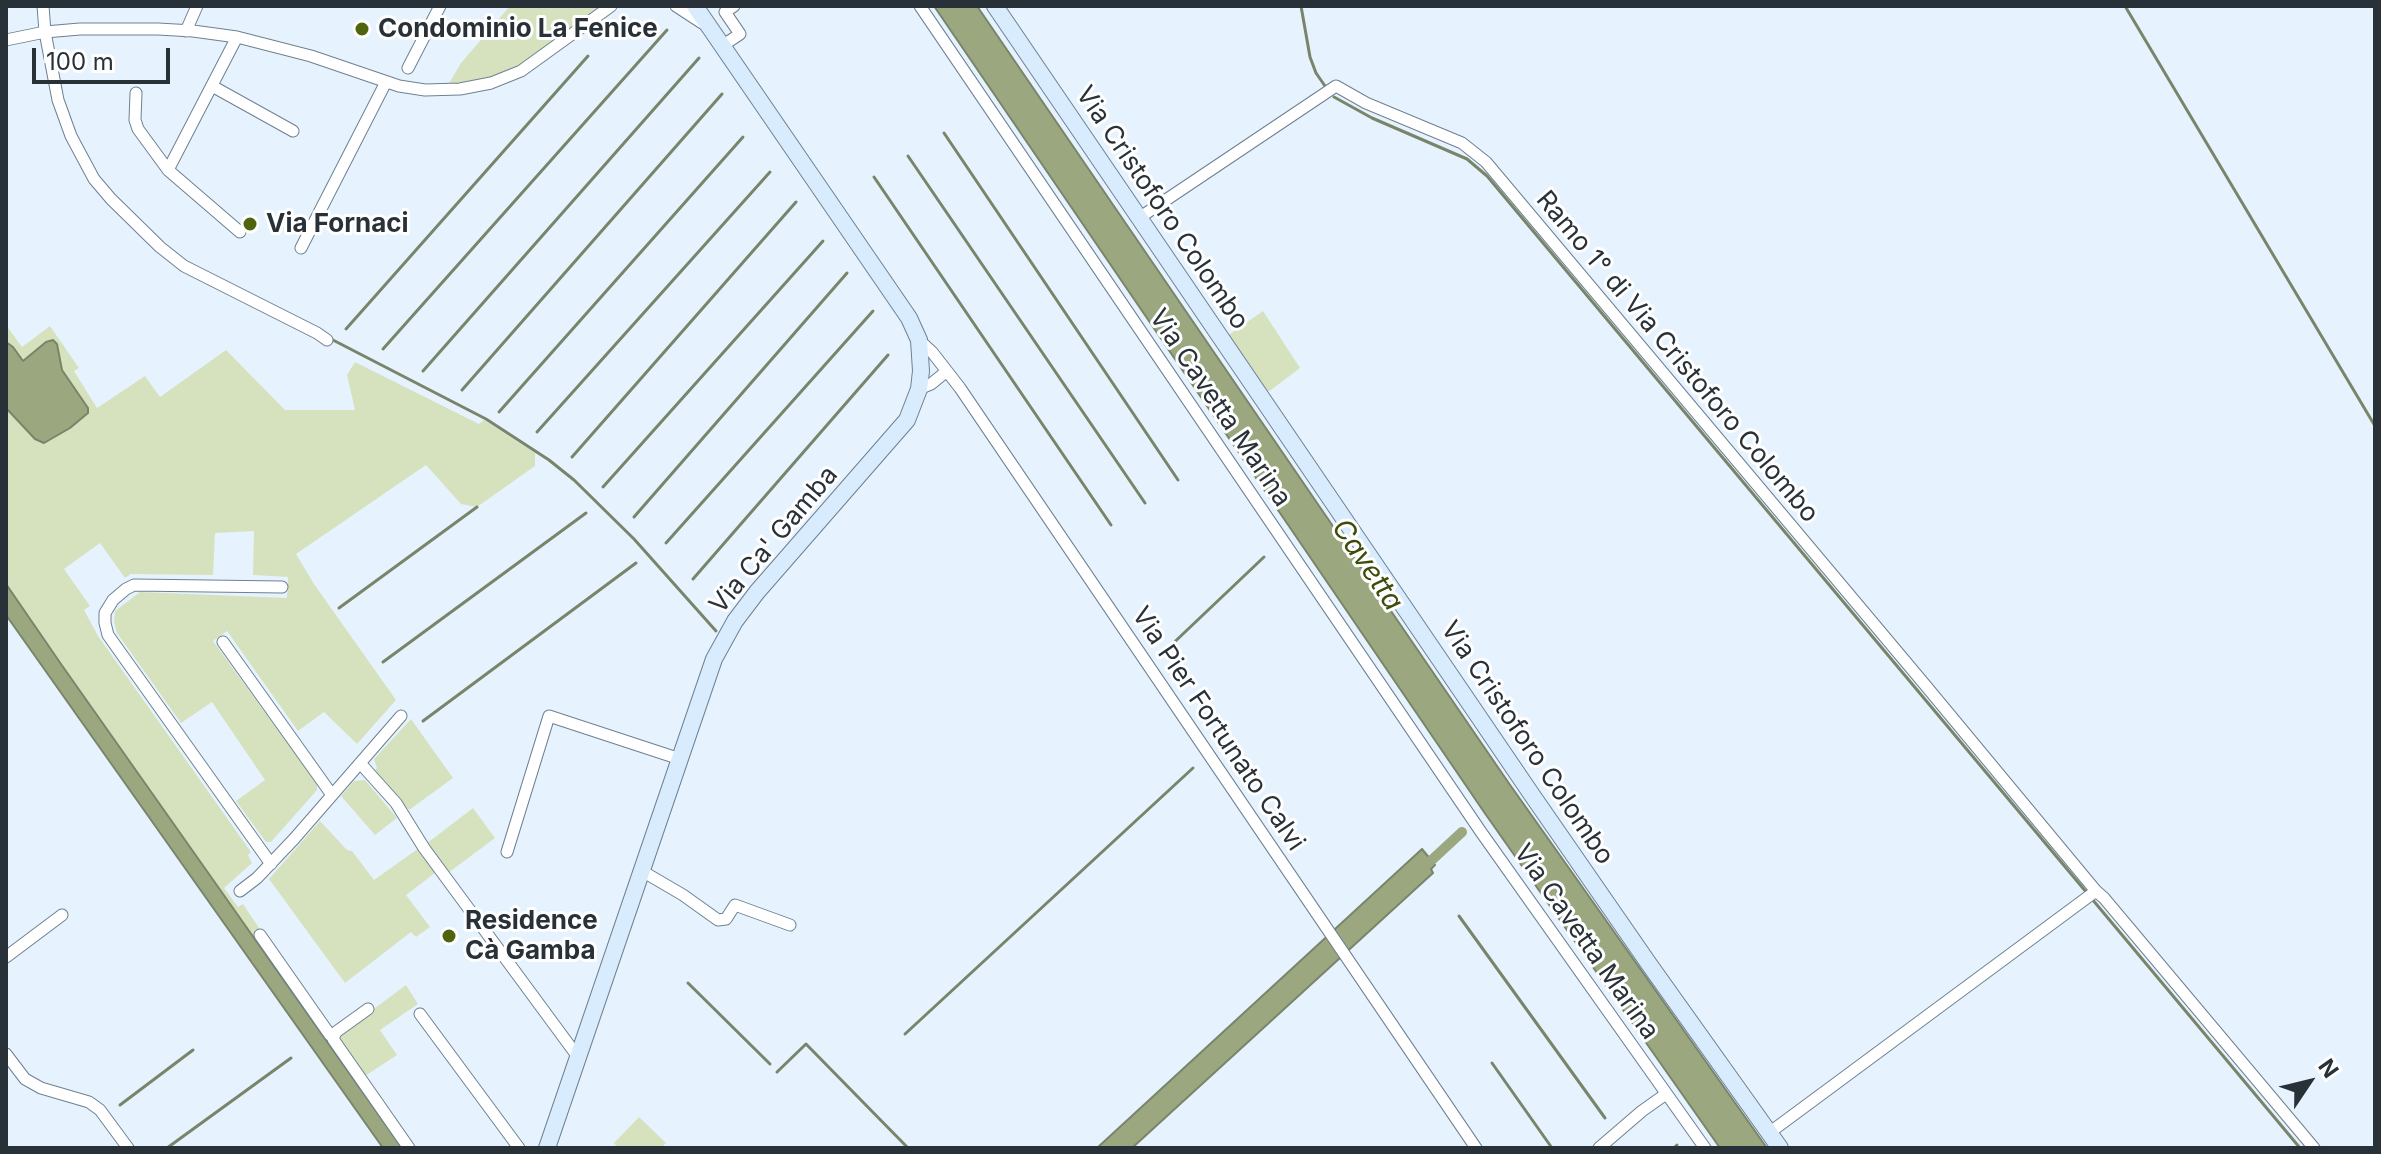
<!DOCTYPE html>
<meta charset="utf-8">
<style>
body{margin:0}
#map{position:relative;width:2381px;height:1154px;overflow:hidden;background:#e6f3fe;font-family:Inter,sans-serif}
canvas{display:block}
.frame{position:absolute;inset:0;border:8px solid #293138;pointer-events:none}
.north{position:absolute;left:2269px;top:1042px;width:80px;height:80px;-webkit-text-stroke:6px #fefefe;paint-order:stroke;rotate:55deg;font-size:22px;font-weight:700;line-height:32px;text-align:center;color:#293138}
.north::after{content:'';display:block;margin:auto;width:28px;height:36px;background:#293138;clip-path:polygon(50% 0,100% 100%,50% 72%,0 100%)}
.scale{position:absolute;left:32px;top:48px;width:138px;height:36px;box-sizing:border-box;border:4px solid #293138;border-top:0;padding-left:10px;font-size:24px;line-height:28px;white-space:nowrap;color:#293138;-webkit-text-stroke:6px #fefefe;paint-order:stroke}
</style>
<div id="map">
<canvas width="2381" height="1154"></canvas>
<div class="frame"></div>
<div class="north">N</div>
<div class="scale">100 m</div>
</div>
<script>
const ctx = document.querySelector('canvas').getContext('2d');
ctx.lineJoin = 'round';
function paint(path, color) { ctx.fillStyle = color; ctx.fill(path, 'evenodd'); }
const toPath = rows => new Path2D(rows.map(r => 'M' + r).join(''));
function stroke(path, color, width, dash) { ctx.strokeStyle = color; ctx.lineWidth = width; ctx.lineCap = dash ? 'butt' : 'round'; ctx.setLineDash(dash || []); ctx.stroke(path); }
function label(font, color, halo, rows, align = 'center') {
  ctx.font = font + ' Inter,sans-serif'; ctx.lineWidth = 6; ctx.setLineDash([]); ctx.textBaseline = 'middle'; ctx.strokeStyle = halo; ctx.fillStyle = color; for (const [text, x, y, turn = 0] of rows) {
    ctx.save(); ctx.translate(x, y); ctx.rotate((+turn || 0) * Math.PI / 180); ctx.textAlign = isNaN(turn) ? turn : align; if (halo) ctx.strokeText(text, 0, 0); ctx.fillText(text, 0, 0); ctx.restore();
  }
}
paint(toPath([
 [510,6,604,6,519,65,491,77,467,83,448,85,461,63],
 [1263,311,1300,368,1271,390,1263,393,1226,337],
 [6,325,22,347,50,326,79,368,74,371,97,408,145,376,160,397,226,350,285,410,355,410,347,375,355,362,479,424,484,420,535,453,535,466,477,507,461,504,426,465,296,554,314,584,396,700,357,744,324,712,298,731,227,631,213,641,317,784,317,790,271,842,266,842,236,801,265,780,212,702,181,723,117,633,114,622,115,611,140,592,287,598,288,577,253,575,254,531,215,533,213,575,131,574,125,578,100,543,64,569,90,606,84,610,98,636,251,852,248,855,252,863,224,888,238,907,243,904,406,1148,402,1148,6,584],
 [411,719,453,778,409,810,374,771,377,768,374,759],
 [365,780,397,818,375,835,341,796,354,781],
 [473,808,495,838,448,873,426,844],
 [320,821,347,850,352,851,374,880,419,848,435,873,406,895,430,927,416,937,411,932,345,983,269,879],
 [406,985,418,1004,380,1030,397,1055,365,1076,336,1037],
 [639,1117,666,1143,661,1148,618,1148,614,1143]
]), '#d6e2be');
const water = toPath([
 [934,6,977,6,1508,782,1767,1148,1720,1148,1484,812,934,6],
 [53,340,57,344,62,370,88,408,88,413,70,428,44,443,35,439,6,408,6,342,13,347,23,361,46,342,53,340],
 [6,584,61,664,402,1148,383,1148,6,615,6,584],
 [1422,849,1435,865,1431,869,1433,873,1132,1148,1097,1148,1422,849]
]);
paint(water, '#9ba87f');
stroke(water, '#79846a', 2);
stroke(toPath([
 [1301,6,1310,57,1316,73,1325,86],
 [2125,6,2375,426],
 [1334,97,1372,118,1467,159,1487,176,2087,893],
 [944,133,1178,480],
 [908,156,1145,503],
 [874,177,1111,525],
 [346,329,588,56],
 [331,339,486,419,549,460,574,480,634,539,716,631],
 [383,349,667,30],
 [423,371,699,58],
 [462,390,722,94],
 [499,412,743,137],
 [537,432,770,172],
 [572,457,796,202],
 [603,487,823,241],
 [634,517,847,273],
 [666,543,873,311],
 [693,579,888,355],
 [339,608,477,507],
 [1165,651,1264,557],
 [383,662,586,513],
 [423,721,636,563],
 [2092,899,2300,1148],
 [1459,916,1605,1118],
 [688,983,770,1064],
 [905,1034,1193,768],
 [1492,1063,1552,1148],
 [777,1072,806,1044,908,1148],
 [120,1105,193,1050],
 [167,1148,291,1058],
 [1674,1148,1677,1145]
]), '#79846a', 3);
stroke(toPath([
 [1421,870,1462,832]
]), '#9ba87f', 10);
const street = toPath([
 [43,6,45,32,58,100,71,136,79,151,94,179,111,199,160,247,184,266,317,333,327,340],
 [676,6,702,23],
 [920,6,1481,832,1705,1148],
 [186,31,197,6],
 [6,40,45,32,80,29,158,29,193,31,237,37,311,56,399,86,425,90,460,89,491,83,521,71,611,6],
 [722,46,740,34,725,12,734,6],
 [408,68,440,6],
 [212,86,293,131],
 [136,93,135,120,138,129,168,170,240,232],
 [168,170,237,37],
 [1139,218,1336,86,1366,103,1462,143,1486,162,1926,686,2096,891],
 [301,248,386,82],
 [919,340,932,352,960,388,1476,1148],
 [919,389,931,384,947,371],
 [223,642,332,795],
 [360,763,396,803,424,848,578,1057],
 [507,852,549,716,680,759],
 [271,864,108,635,105,623,105,613,113,600,126,589,134,585,282,587],
 [642,871,683,895,718,920,726,919,735,905,790,925],
 [240,891,257,878,294,839,401,716],
 [260,935,330,1035,333,1036],
 [6,957,62,915],
 [368,1009,336,1032,333,1039,409,1148],
 [420,1014,519,1148],
 [6,1054,25,1079,41,1088,89,1102,100,1110,128,1148],
 [1769,1133,2096,891,2104,898,2314,1148],
 [1599,1148,1642,1111,1666,1094]
]);
const secondary = toPath([
 [995,6,1532,795,1649,964,1780,1148],
 [547,1148,714,659,735,621,757,592,907,420,919,389,921,371,919,340,909,318,695,6]
]);
stroke(street, '#6e8091', 13);
stroke(secondary, '#6e8091', 18);
stroke(street, '#fff', 11);
stroke(secondary, '#d8ecfd', 16);
for (const [x, y, r, color] of [
 [362,29,8,"#50640f"],
 [250,224,8,"#50640f"],
 [449,936,8,"#50640f"]
]) { const dot = new Path2D(); dot.arc(x, y, r, 0, 2 * Math.PI); ctx.fillStyle = color; ctx.fill(dot); stroke(dot, '#fefefe', 3); }
label('bold 26px', '#293138', '#fefefe', [
 ["Condominio La Fenice",378,29],
 ["Via Fornaci",266,224],
 ["Residence",465,921],
 ["Cà Gamba",465,951]
], 'left');
label('26px', '#293138', '#fefefe', [
 ["Via Cristoforo Colombo",1162,208,56],
 ["Ramo 1° di Via Cristoforo Colombo",1677,357,50],
 ["Via Cavetta Marina",1220,408,56],
 ["Via Ca' Gamba",774,540,-50],
 ["Via Pier Fortunato Calvi",1218,729,56],
 ["Via Cristoforo Colombo",1527,743,56],
 ["Via Cavetta Marina",1586,942,55]
]);
label('italic 28px', '#3d4d09', '#fefefe', [
 ["Cavetta",1367,565,56]
]);
</script>
